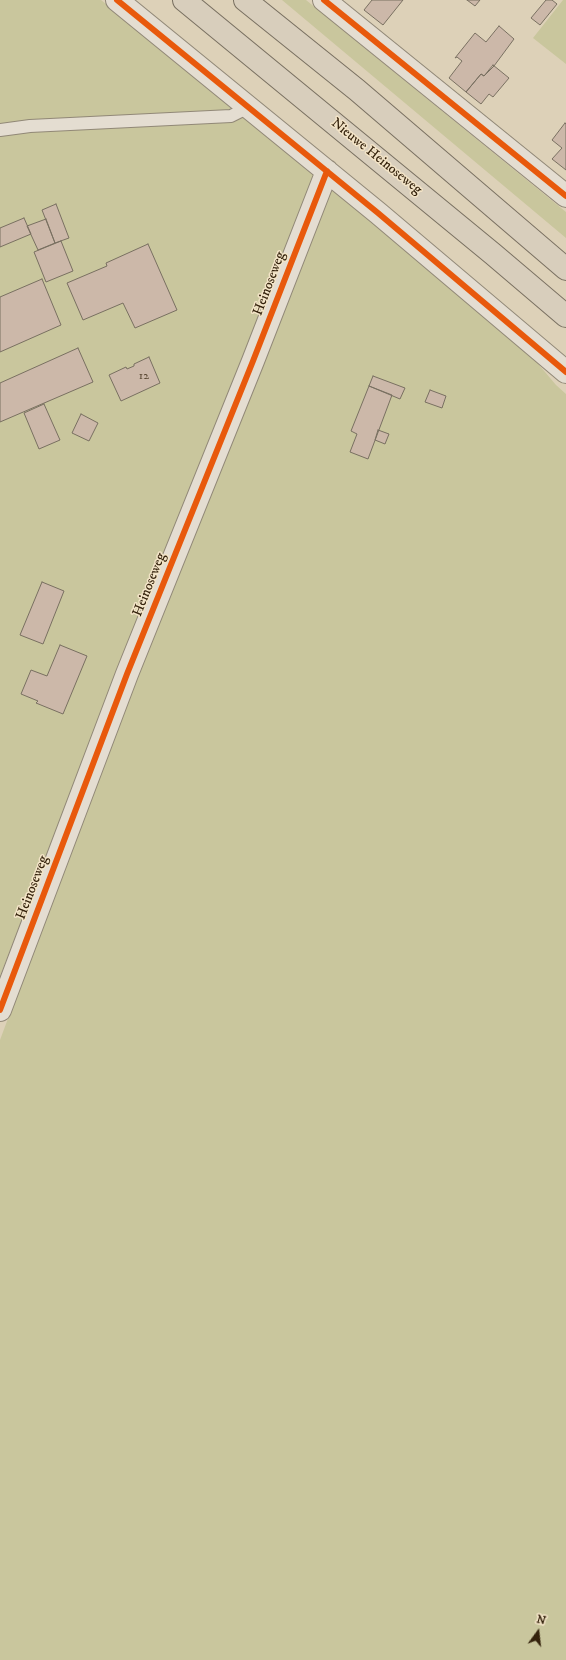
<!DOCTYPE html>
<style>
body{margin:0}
#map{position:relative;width:566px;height:1660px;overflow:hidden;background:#ddd1b8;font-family:"IM FELL DW Pica",serif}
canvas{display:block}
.north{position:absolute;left:518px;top:1612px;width:40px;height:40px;-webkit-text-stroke:3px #f3e4c7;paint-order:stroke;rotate:15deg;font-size:11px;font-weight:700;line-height:16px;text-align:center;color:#34220c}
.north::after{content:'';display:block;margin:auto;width:14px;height:18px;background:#34220c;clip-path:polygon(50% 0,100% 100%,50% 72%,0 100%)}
</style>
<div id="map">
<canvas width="566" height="1660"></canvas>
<div class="north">N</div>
</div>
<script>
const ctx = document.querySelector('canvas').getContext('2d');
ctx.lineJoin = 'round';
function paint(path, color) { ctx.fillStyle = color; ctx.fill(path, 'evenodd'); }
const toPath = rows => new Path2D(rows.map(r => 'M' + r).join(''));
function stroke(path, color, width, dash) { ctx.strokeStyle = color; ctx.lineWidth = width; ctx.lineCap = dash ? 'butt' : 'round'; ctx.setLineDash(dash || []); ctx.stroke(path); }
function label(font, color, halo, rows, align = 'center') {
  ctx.font = font + ' "IM FELL DW Pica",serif'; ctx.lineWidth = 3; ctx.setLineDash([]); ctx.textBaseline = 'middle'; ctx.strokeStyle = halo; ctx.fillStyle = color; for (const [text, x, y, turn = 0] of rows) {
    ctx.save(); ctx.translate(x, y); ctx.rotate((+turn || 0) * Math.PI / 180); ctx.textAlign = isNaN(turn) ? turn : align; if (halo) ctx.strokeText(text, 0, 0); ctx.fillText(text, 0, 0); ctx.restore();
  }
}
paint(toPath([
 [0,0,101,0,275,140,529,353,556,385,566,394,566,1660,0,1660,0,1040,134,680,122,662,0,976],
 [282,0,306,0,566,212,566,238],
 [563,0,566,0,566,64,533,38]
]), '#c9c69d');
const building = toPath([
 [372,0,403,0,383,25,364,10,372,0],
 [467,0,480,0,475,6,467,0],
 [546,0,552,0,557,4,540,25,531,18,546,0],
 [499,26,514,39,494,66,484,76,481,74,466,92,449,78,462,61,457,57,455,58,475,33,486,42,499,26],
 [493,65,509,78,493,97,489,94,481,104,466,92,481,74,484,76,493,65],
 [565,123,566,124,566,170,552,159,562,148,552,140,565,123],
 [56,204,69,238,55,243,42,210,56,204],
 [24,218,31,234,0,247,0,228,24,218],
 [46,219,55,243,38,250,27,226,46,219],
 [61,241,73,271,46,282,34,252,61,241],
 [148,244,177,310,135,328,123,303,83,320,67,283,107,266,106,263,148,244],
 [42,279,61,325,0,352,0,297,42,279],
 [78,348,93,382,0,422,0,383,78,348],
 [149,357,160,383,121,401,109,375,126,367,127,369,134,366,134,364,149,357],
 [373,376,405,388,400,399,369,386,373,376],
 [369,386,392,395,368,459,350,452,357,434,351,431,369,386],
 [430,390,446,396,442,408,425,402,430,390],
 [44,404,60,440,39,449,24,413,44,404],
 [81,414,98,423,89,441,72,433,81,414],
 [378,430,389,434,385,444,375,440,378,430],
 [42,582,64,591,43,644,20,635,42,582],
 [60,645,87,656,63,714,36,703,38,701,21,694,31,670,47,676,60,645]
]);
paint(building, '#ccb8a9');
stroke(building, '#797061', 1);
const service = toPath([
 [0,130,30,126,231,116,249,107]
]);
const minor = toPath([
 [117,0,378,213,566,372],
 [324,0,566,196],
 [0,1010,127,674,253,361,327,171]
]);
const trunk = toPath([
 [184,0,493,254,566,316],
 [245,0,357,90,566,269]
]);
stroke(service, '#918877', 14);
stroke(minor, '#918877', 24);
stroke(trunk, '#797061', 24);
stroke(service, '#e4ddd1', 12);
stroke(minor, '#e4ddd1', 22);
stroke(trunk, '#d8cebc', 22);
stroke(toPath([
 [117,0,378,213,566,372],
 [324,0,566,196],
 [0,1010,127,674,253,361,327,171]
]), '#e8590c', 6);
label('12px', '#5a4833', null, [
 ["12",144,377]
]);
label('14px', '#34220c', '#f3e4c7', [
 ["Nieuwe Heinoseweg",376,157,39],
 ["Heinoseweg",270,284,-69],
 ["Heinoseweg",150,585,-68],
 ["Heinoseweg",33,888,-69]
]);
</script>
